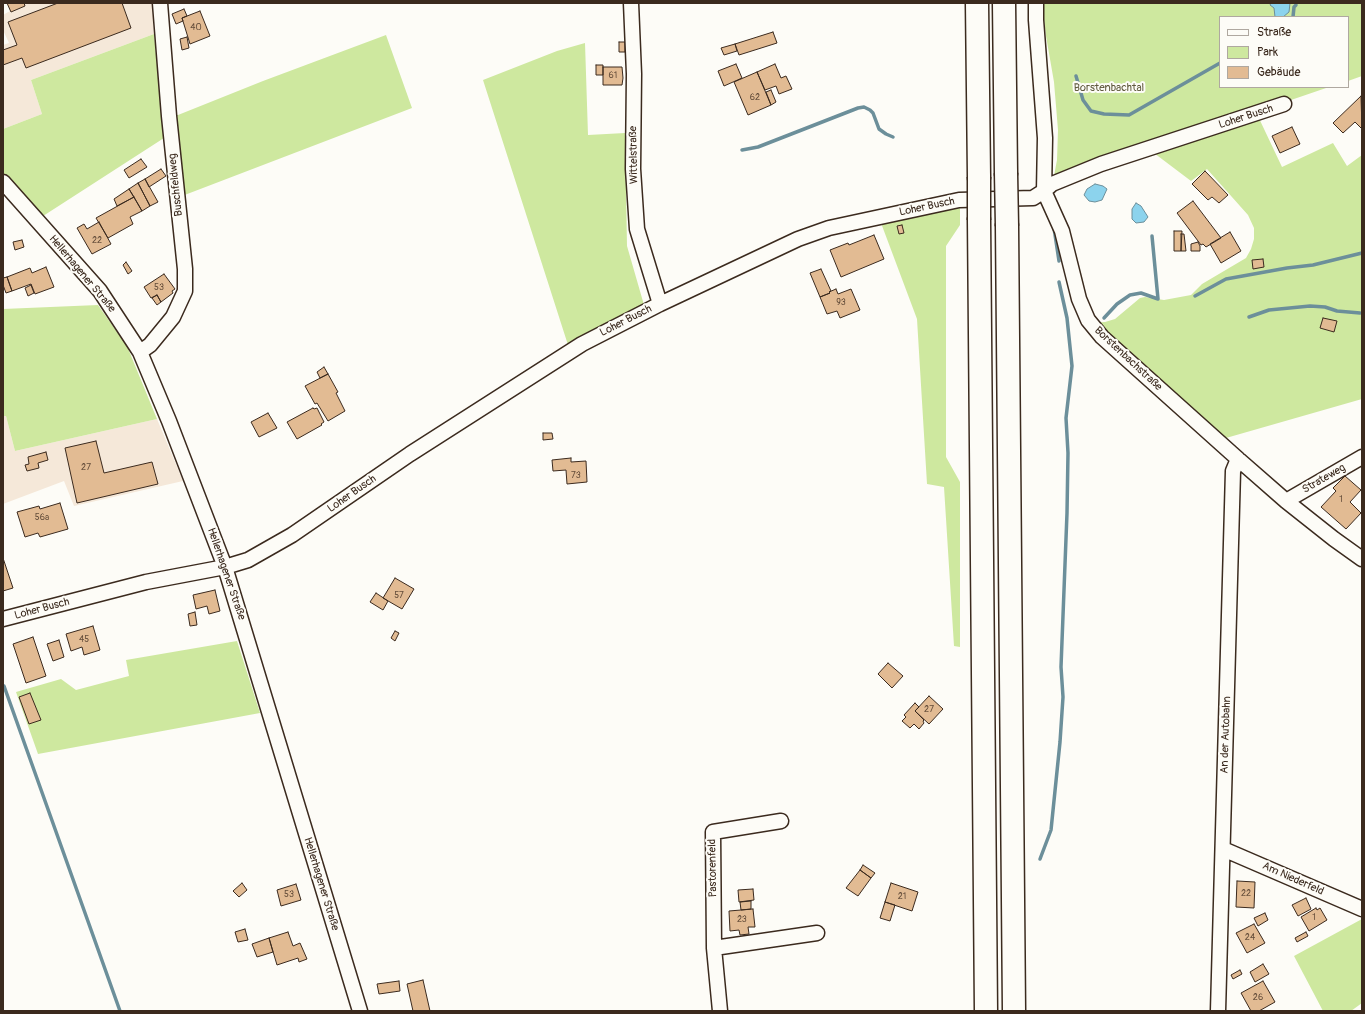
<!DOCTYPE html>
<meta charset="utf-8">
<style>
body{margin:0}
#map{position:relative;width:1365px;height:1014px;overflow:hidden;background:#fdfcf7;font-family:Pangolin,sans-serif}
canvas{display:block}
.frame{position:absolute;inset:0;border:4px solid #3b2a1e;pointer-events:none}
.legend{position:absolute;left:1219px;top:16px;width:130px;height:72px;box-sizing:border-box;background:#fdfcf7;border:1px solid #afa8a0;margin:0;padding:5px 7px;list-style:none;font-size:12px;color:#3b2a1e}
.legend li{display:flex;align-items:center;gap:8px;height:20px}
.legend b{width:20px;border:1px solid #afa8a0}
</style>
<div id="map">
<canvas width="1365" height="1014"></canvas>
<div class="frame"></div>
<ul class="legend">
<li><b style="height:5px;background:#fdfcf7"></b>Straße</li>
<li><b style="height:11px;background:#cee89f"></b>Park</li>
<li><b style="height:11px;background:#e2bb93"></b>Gebäude</li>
</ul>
</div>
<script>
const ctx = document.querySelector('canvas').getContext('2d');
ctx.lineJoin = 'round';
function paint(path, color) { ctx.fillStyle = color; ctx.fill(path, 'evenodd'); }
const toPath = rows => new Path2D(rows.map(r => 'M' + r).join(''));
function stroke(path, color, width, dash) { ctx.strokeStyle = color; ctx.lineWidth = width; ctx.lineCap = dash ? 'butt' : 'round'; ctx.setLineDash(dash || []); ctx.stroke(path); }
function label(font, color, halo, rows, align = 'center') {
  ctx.font = font + ' Pangolin,sans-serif'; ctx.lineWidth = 4; ctx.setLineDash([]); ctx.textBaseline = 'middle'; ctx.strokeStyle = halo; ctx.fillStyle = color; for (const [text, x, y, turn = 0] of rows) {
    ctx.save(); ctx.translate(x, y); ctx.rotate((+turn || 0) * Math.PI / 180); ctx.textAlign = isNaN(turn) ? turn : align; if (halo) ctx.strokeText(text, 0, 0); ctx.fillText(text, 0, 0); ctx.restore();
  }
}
paint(toPath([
 [6,3,152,3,154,34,31,80,42,114,3,129,3,45,9,43,3,30,3,15,10,11],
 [3,416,6,416,15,451,157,419,183,481,74,506,64,481,3,504]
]), '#f5e8d9');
paint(toPath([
 [1042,3,1362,3,1362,76,1348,81,1348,17,1220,17,1220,87,1329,87,1256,112,1282,167,1333,143,1347,166,1362,155,1362,399,1226,438,1219,448,1092,323,1105,322,1115,319,1140,298,1145,297,1164,300,1191,295,1202,284,1246,258,1251,249,1254,239,1254,228,1248,215,1207,169,1191,181,1146,147,1054,176,1057,160,1058,130,1054,82,1046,36],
 [154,34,164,138,40,218,3,177,3,129,42,114,31,80],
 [386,35,412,108,182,196,173,117,263,81],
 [585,43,588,135,625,133,627,246,644,305,606,323,568,345,483,80,557,51],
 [960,208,960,225,946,246,946,457,960,482,960,647,954,646,944,487,927,484,917,319,881,223],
 [98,305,127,346,157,419,15,451,6,416,3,416,3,309],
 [237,641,260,713,38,754,16,692,61,679,76,690,129,676,126,660],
 [1362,919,1362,1003,1351,1011,1323,1011,1294,956]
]), '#cee89f');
const water = toPath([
 [1271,3,1290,3,1289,12,1283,17,1275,17,1274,8,1270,5,1271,3],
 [1095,184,1103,186,1107,189,1102,200,1095,202,1089,201,1084,195,1087,189,1095,184],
 [1136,203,1141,206,1148,217,1144,222,1136,223,1132,219,1132,209,1136,203]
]);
paint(water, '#8cd3ed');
stroke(water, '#6c8f9a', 1);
stroke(toPath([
 [1293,17,1294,7,1296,5],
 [1076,76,1083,100,1091,111,1104,114,1129,115,1220,63],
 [742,150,758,147,858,108,864,107,870,110,873,113,879,129,886,134,893,137],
 [1054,228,1059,261],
 [1195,296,1226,279,1287,268,1313,265,1362,253],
 [1249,317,1269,310,1310,306,1325,307,1337,311,1360,313],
 [1104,318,1117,304,1130,295,1141,293,1158,299,1152,236],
 [4,686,120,1011],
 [1040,859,1051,830,1060,742,1063,697,1061,667,1067,513,1068,453,1066,418,1072,366,1067,318,1059,282]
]), '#6c8f9a', 3.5);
const building = toPath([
 [7,3,24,3,25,6,11,12,7,3],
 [58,3,122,3,131,28,26,68,22,58,3,65,3,50,17,45,8,22,58,3],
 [184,9,187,16,182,18,183,21,176,24,172,14,184,9],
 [200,11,210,36,190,44,182,18,200,11],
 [773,32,777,43,739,55,735,44,773,32],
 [187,37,189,48,182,50,180,39,187,37],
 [619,42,625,42,625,52,619,52,619,42],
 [735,44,737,51,724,55,721,48,735,44],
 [736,64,742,78,724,86,718,71,736,64],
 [775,64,781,78,786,76,792,89,779,94,776,86,765,90,757,72,775,64],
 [596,65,603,65,603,75,596,75,596,65],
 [603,67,622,67,623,78,622,85,603,85,603,67],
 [757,72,771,105,748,115,734,82,757,72],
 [771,90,776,102,771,105,766,92,771,90],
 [1361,96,1362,129,1355,122,1343,133,1333,123,1361,96],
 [1292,127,1300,144,1280,153,1272,136,1292,127],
 [141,159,147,167,129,178,124,170,141,159],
 [161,169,166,176,149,187,145,179,161,169],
 [1205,171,1228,195,1219,203,1212,197,1208,200,1192,184,1205,171],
 [145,179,158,202,150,206,138,183,145,179],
 [138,183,150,206,142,211,129,189,138,183],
 [129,189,134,197,117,206,114,199,129,189],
 [134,197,142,211,130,217,133,224,108,238,96,218,134,197],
 [1193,201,1221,238,1206,247,1203,244,1201,245,1177,213,1193,201],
 [99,222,111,244,92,254,77,228,84,224,87,229,99,222],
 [902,225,904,233,899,234,897,226,902,225],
 [1174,231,1182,231,1181,251,1174,251,1174,231],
 [1230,232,1241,251,1221,263,1210,244,1230,232],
 [1181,234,1184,234,1186,251,1181,251,1181,234],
 [874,235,884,259,841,277,830,250,848,243,849,245,874,235],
 [22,240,24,247,15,250,13,242,22,240],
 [1198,242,1200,246,1200,251,1191,251,1191,244,1198,242],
 [1263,259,1264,267,1253,269,1252,260,1263,259],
 [126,262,132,271,128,274,123,265,126,262],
 [46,267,54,287,35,294,31,284,12,291,7,277,30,268,32,273,46,267],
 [821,269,831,291,829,292,830,293,820,297,810,273,821,269],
 [164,274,175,289,172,291,173,293,161,302,157,295,151,298,144,287,164,274],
 [7,277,12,291,6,293,3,285,3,278,7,277],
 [31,285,34,293,28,296,25,288,31,285],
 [836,289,838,294,851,289,860,310,840,318,837,311,827,314,820,297,830,293,829,292,836,289],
 [157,295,161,302,157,305,152,298,157,295],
 [1323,318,1337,321,1334,332,1320,328,1323,318],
 [324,367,328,374,320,378,317,372,324,367],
 [328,374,338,392,336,393,345,411,328,421,317,403,315,404,305,386,328,374],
 [313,408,314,409,317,408,324,422,321,424,322,425,297,439,287,422,313,408],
 [268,413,277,428,259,437,251,422,268,413],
 [543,433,552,433,553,439,543,440,543,433],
 [96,441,104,473,152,462,158,484,77,503,65,448,96,441],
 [46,452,48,460,38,463,39,468,27,471,25,465,29,464,28,457,46,452],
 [571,458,571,462,586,461,587,482,567,484,566,470,553,471,552,460,571,458],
 [1345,476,1361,490,1350,502,1361,513,1346,529,1321,507,1336,491,1333,488,1345,476],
 [60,503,68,529,40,537,38,533,25,537,17,512,39,506,40,509,60,503],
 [3,558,13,588,3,591,3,558],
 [395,578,414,589,402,609,383,598,395,578],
 [215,590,220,611,209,614,207,606,196,609,193,595,215,590],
 [376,593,388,601,383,610,370,602,376,593],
 [195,612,197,625,190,626,188,614,195,612],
 [93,626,100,650,84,655,82,647,71,651,66,634,93,626],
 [395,631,399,633,395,641,391,638,395,631],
 [33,637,46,676,26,683,13,644,33,637],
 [59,640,64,657,53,661,47,644,59,640],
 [888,663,903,676,892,688,878,674,888,663],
 [30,693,41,720,29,724,19,697,30,693],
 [929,696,943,709,929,724,915,711,929,696],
 [915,703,919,707,915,711,924,720,923,721,924,723,919,729,914,724,910,728,902,721,906,717,904,715,915,703],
 [863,865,875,873,871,878,860,870,863,865],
 [860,870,871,878,858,896,846,888,860,870],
 [1237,881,1255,882,1254,908,1236,907,1237,881],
 [242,883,247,890,239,897,233,891,242,883],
 [891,883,918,892,912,911,885,902,891,883],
 [296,884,301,900,281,906,277,890,296,884],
 [753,889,754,900,739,902,738,890,753,889],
 [1306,898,1311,909,1298,916,1292,905,1306,898],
 [751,901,751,909,741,910,740,902,751,901],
 [885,902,895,905,890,921,880,918,885,902],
 [1316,908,1317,910,1320,908,1327,920,1309,931,1301,917,1316,908],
 [753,909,755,927,748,927,749,934,740,935,739,930,730,931,729,911,753,909],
 [1265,913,1268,920,1258,926,1254,918,1265,913],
 [1254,924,1265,943,1247,953,1236,933,1254,924],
 [245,929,248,940,238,942,235,932,245,929],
 [288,932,293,946,300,943,307,959,299,962,298,958,277,965,269,938,288,932],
 [1306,932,1308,936,1297,942,1295,938,1306,932],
 [269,938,273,952,257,957,252,944,269,938],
 [1263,964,1269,974,1255,982,1250,972,1263,964],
 [1240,970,1242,974,1233,979,1231,975,1240,970],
 [423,980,430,1011,413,1011,407,984,423,980],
 [399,981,400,991,379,994,377,984,399,981],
 [1263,981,1275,1002,1259,1011,1251,1011,1241,993,1263,981]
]);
paint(building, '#e2bb93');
stroke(building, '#3b2a1e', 1);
const street = toPath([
 [631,3,634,74,633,169,637,229,660,304],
 [1036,3,1036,20,1045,138,1044,191,1062,231,1079,299,1088,320,1102,337,1238,459,1286,501,1334,539,1362,559],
 [3,182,100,291,140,352,169,421,225,567,360,1011],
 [140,352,150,345,173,317,185,291,185,269,169,116,160,3],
 [1286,501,1362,457],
 [3,619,146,582,225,567,248,560,292,535,410,454,582,344,660,304,798,239,829,228,959,200,1033,198,1044,191,1052,184,1101,164,1284,104],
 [1223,849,1362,909],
 [714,948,817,933],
 [720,1011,714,948,713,832,781,821],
 [1218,1011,1233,471,1238,459]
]);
const highway = toPath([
 [977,3,979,177],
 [1004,3,1006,173],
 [979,220,986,1011],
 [1007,226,1014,1011]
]);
stroke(street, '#3b2a1e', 17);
stroke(highway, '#3b2a1e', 25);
stroke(street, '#fdfcf7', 14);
stroke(highway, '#fdfcf7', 22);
const highwayBridge = toPath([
 [1006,173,1007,226],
 [979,177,979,220]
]);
stroke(highwayBridge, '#3b2a1e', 25, []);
stroke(highwayBridge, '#fdfcf7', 22);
label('9px', '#654e3b', null, [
 ["40",196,28],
 ["61",613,76],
 ["62",755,98],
 ["22",97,241],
 ["53",159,288],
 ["93",841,303],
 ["27",86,468],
 ["73",576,476],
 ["1",1341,500],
 ["56a",42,518],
 ["57",399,596],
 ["45",84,640],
 ["27",929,710],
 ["22",1246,894],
 ["53",289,895],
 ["21",902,897],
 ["1",1314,918],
 ["23",742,920],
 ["24",1250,938],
 ["26",1258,998]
]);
label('11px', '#605a3e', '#fdfcf7', [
 ["Borstenbachtal",1109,88]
]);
label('11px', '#3b2a1e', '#fdfcf7', [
 ["Loher Busch",1246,117,-18],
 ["Wittelstraße",634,155,-91],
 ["Buschfeldweg",176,185,-96],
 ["Loher Busch",927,207,-12],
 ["Hellerhagener Straße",82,274,50],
 ["Loher Busch",626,321,-27],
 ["Borstenbachstraße",1128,359,43],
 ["Strateweg",1324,479,-30],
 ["Loher Busch",352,494,-35],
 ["Hellerhagener Straße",226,574,71],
 ["Loher Busch",42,609,-15],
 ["An der Autobahn",1226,735,-88],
 ["Pastorenfeld",713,868,-91],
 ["Am Niederfeld",1293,879,24],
 ["Hellerhagener Straße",321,884,73]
]);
</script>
